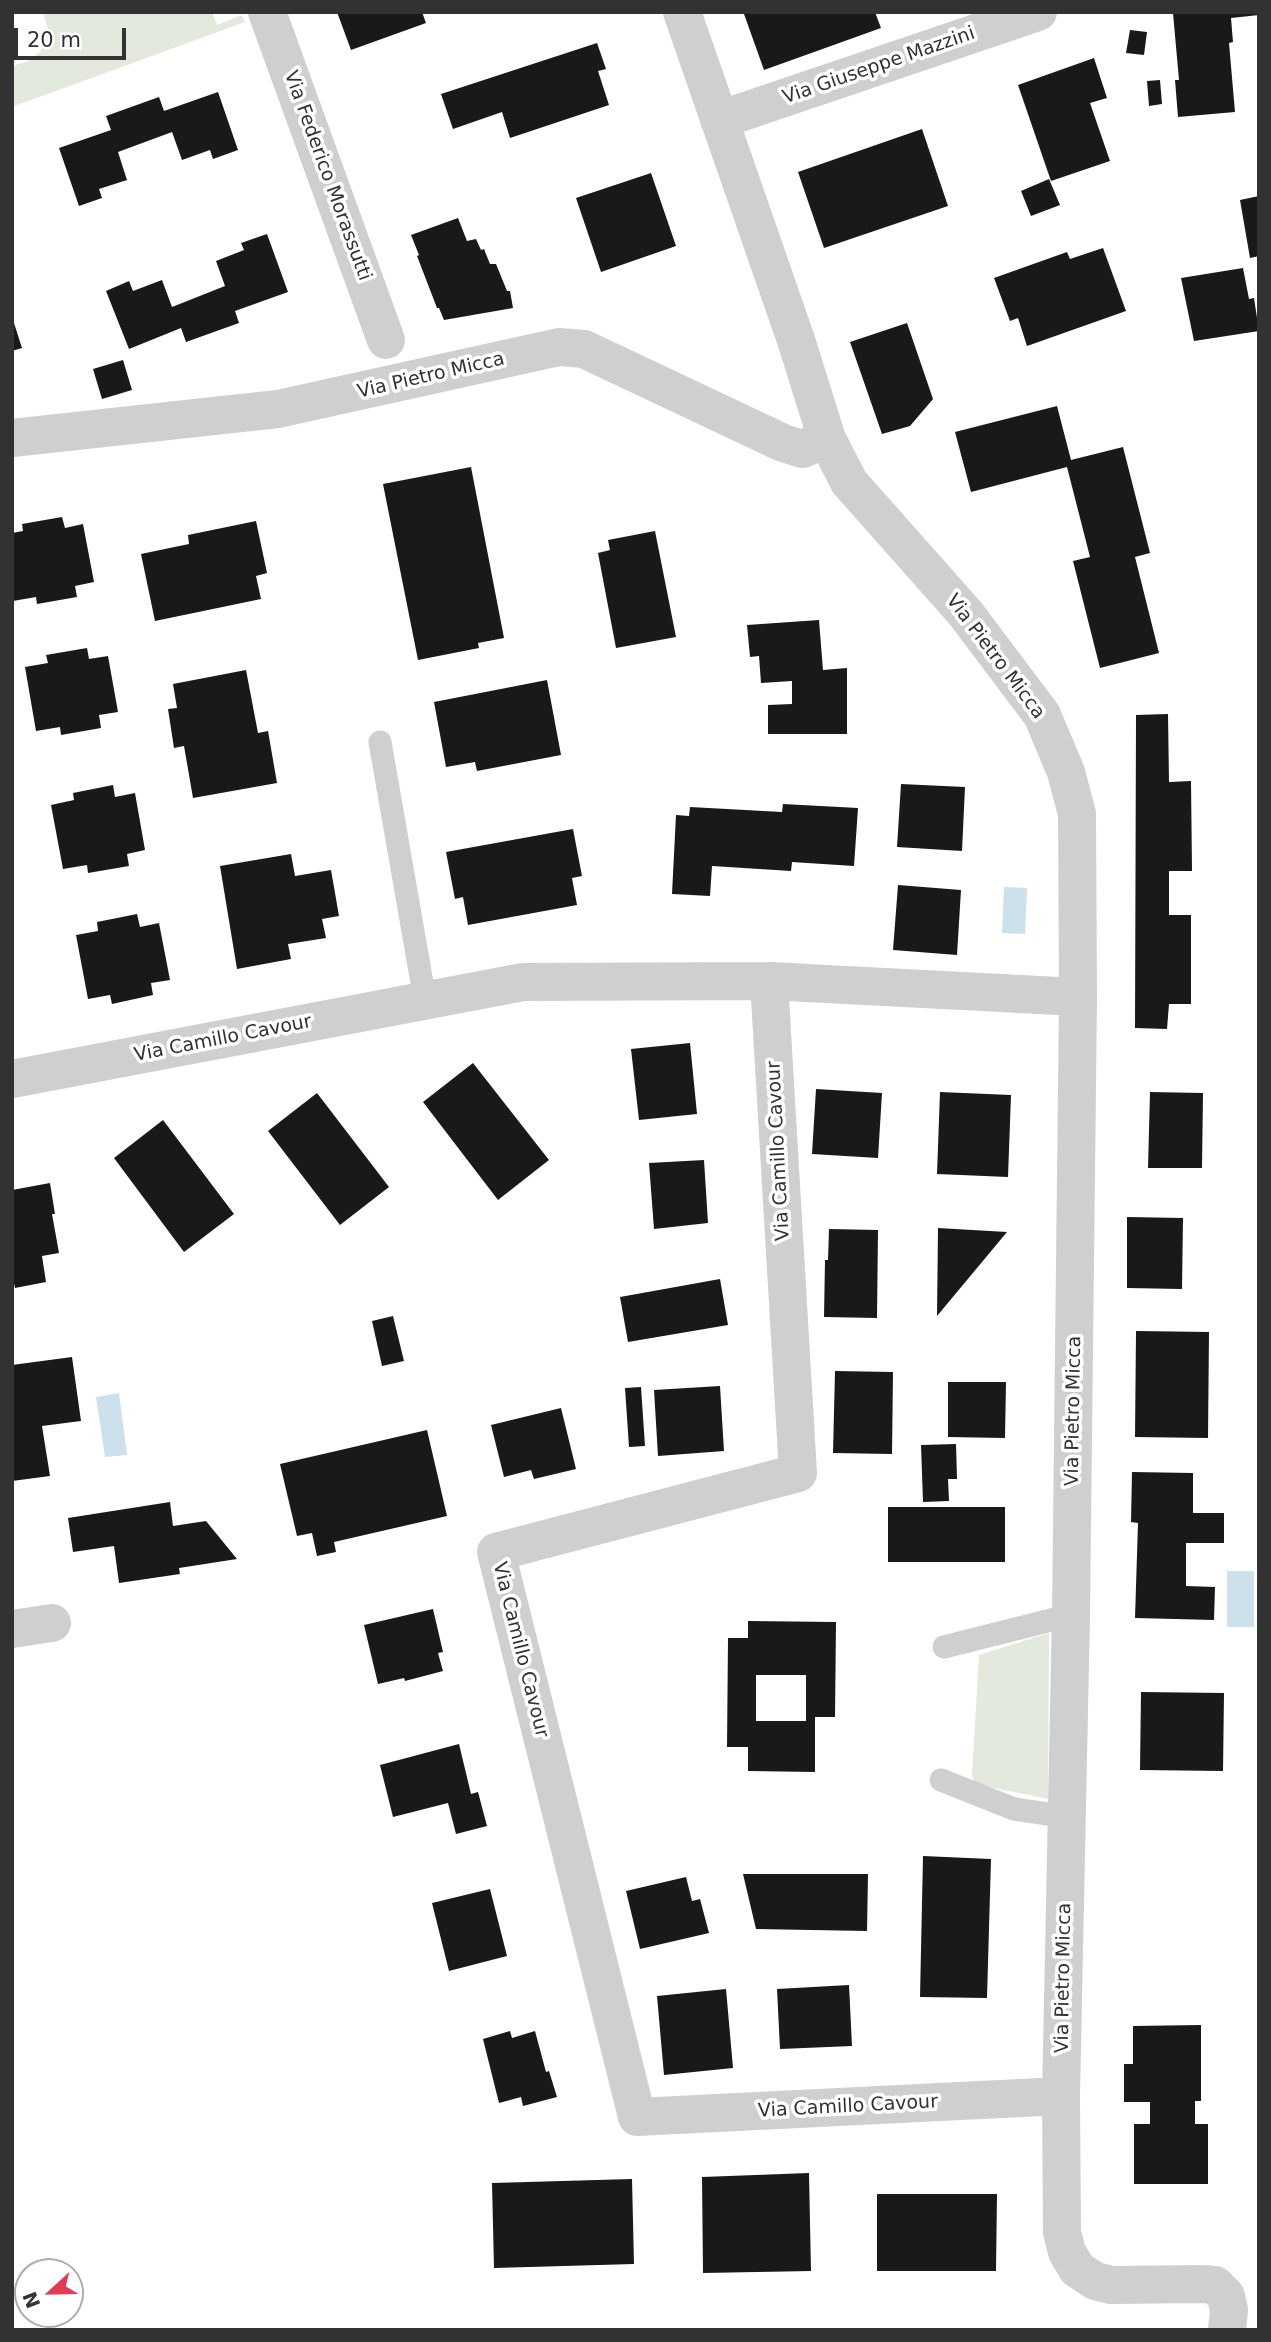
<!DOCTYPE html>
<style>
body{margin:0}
#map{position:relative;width:1271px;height:2342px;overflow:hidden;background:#fff;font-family:"DejaVu Sans",sans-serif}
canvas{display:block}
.frame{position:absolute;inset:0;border:14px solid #323232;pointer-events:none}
.north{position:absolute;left:14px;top:2258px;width:70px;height:70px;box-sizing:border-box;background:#fff;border:2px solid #adadad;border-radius:50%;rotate:248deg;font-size:19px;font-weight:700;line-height:28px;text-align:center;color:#323232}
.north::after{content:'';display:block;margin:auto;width:24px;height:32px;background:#e23c52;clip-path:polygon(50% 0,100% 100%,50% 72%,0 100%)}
.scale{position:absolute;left:14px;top:28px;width:112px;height:32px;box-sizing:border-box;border:4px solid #323232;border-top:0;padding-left:9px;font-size:21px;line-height:24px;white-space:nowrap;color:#323232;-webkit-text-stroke:5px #fff;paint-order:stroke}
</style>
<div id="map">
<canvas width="1271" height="2342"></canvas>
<div class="frame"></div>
<div class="north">N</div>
<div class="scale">20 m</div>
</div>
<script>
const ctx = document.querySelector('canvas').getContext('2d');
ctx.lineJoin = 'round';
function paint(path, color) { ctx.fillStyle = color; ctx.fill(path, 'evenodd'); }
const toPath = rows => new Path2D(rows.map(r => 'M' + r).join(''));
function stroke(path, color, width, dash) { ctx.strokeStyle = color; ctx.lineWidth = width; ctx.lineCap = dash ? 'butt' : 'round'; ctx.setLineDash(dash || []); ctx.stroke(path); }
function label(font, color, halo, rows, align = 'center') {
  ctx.font = font + ' "DejaVu Sans",sans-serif'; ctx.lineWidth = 7; ctx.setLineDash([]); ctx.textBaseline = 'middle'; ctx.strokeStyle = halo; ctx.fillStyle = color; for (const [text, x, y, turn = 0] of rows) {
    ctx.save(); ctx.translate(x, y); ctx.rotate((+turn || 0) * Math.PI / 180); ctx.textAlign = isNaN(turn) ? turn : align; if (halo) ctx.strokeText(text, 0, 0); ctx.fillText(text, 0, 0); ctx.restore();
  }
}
paint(toPath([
 [43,12,212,12,217,25,242,15,245,22,12,107,12,66,28,61,39,53,46,42,48,29],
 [1049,1633,1048,1799,980,1785,974,1781,972,1775,979,1655]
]), '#e3e9dc');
paint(toPath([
 [1004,887,1027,888,1025,934,1002,933],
 [119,1393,127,1455,105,1457,96,1397],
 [1227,1571,1254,1571,1254,1627,1227,1627]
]), '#cce1eb');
paint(toPath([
 [337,12,422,12,426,23,351,50],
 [750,12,875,12,881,28,764,70,744,14],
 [1182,12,1259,12,1259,15,1231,18,1233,42,1229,43,1235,112,1178,117,1175,80,1179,80,1173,13],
 [1130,30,1147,32,1144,55,1126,53],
 [597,43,606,69,598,71,609,105,510,138,502,112,453,129,441,94],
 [1094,58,1107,98,1090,103,1110,161,1051,181,1018,85],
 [1160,80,1162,104,1149,106,1147,81],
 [218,92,238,150,213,159,210,150,182,160,172,132,118,152,127,180,99,189,102,198,79,206,59,148,111,130,106,116,159,97,164,111],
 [922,129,948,206,824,248,798,172],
 [651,173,676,246,601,272,576,198],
 [1049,179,1060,205,1031,216,1021,191],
 [1259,196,1259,256,1250,258,1240,200],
 [458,218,467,241,476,239,481,250,484,249,490,264,496,264,507,291,510,291,513,308,444,320,439,308,437,308,417,256,419,255,411,235],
 [267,234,288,292,235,311,239,323,186,342,181,328,129,349,106,291,129,281,133,291,162,280,172,307,225,286,216,261,244,250,241,243],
 [1103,248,1126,311,1027,346,1018,318,1010,321,994,278,1067,252,1070,259],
 [1243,268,1249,299,1254,298,1259,331,1194,341,1181,278],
 [13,320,22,348,12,351,12,321],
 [907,323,933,399,910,426,882,434,850,342],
 [123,360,132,390,102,399,93,369],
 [1057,406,1071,460,1123,447,1150,553,1135,557,1159,653,1100,668,1073,561,1090,557,1067,467,971,492,955,432],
 [471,467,504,638,478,643,479,648,418,660,383,484],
 [62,517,65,528,83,524,94,582,75,586,77,597,37,604,36,597,13,601,12,533,23,531,22,524],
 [256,521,267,573,256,576,261,599,155,621,141,554,189,544,188,535],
 [655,531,676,637,616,648,598,553,610,550,608,540],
 [819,620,823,670,847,668,847,734,768,734,768,705,792,704,792,681,761,683,759,656,750,657,747,625],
 [87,648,89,659,108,656,118,712,99,715,101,728,61,735,60,727,36,731,25,667,48,663,46,655],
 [246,670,258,733,268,731,277,783,193,798,184,746,174,748,168,709,177,708,173,684],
 [547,680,561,755,477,771,475,762,446,767,434,702],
 [1168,714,1169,782,1191,781,1192,871,1169,871,1169,915,1191,915,1191,1004,1169,1004,1167,1029,1135,1028,1136,715],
 [901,784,965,787,962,851,897,847],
 [113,785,115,797,135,793,145,850,127,854,129,866,88,873,87,865,63,869,51,805,74,800,73,793],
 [783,804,858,808,854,866,792,862,791,871,712,866,710,896,672,894,676,815,689,816,690,807,782,812],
 [573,829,582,876,572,878,577,905,468,925,463,897,455,899,446,852],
 [291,854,295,876,331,870,339,916,322,919,326,938,288,944,291,959,237,969,220,866],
 [898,885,961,890,957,955,893,950],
 [137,914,140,927,159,923,170,980,151,983,153,995,112,1004,110,995,88,999,76,935,98,931,97,922],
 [690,1043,697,1114,639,1120,631,1049],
 [473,1063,549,1160,498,1200,423,1102],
 [816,1089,882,1093,878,1158,812,1154],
 [940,1092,1011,1095,1008,1177,937,1174],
 [1150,1092,1203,1093,1202,1168,1148,1168],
 [317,1093,389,1187,340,1225,268,1131],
 [163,1120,234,1214,184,1252,114,1158],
 [704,1160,708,1223,654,1229,649,1163],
 [50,1183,55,1214,52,1214,59,1253,42,1256,46,1282,15,1288,12,1274,12,1190],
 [1127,1217,1183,1218,1182,1289,1127,1288],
 [938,1228,1007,1232,937,1316],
 [829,1229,878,1230,877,1318,824,1317,825,1260,828,1260],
 [720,1279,728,1325,628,1342,620,1297],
 [393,1316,404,1361,382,1366,372,1321],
 [1136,1331,1209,1332,1208,1438,1135,1437],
 [72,1357,81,1421,42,1426,50,1476,12,1481,12,1365],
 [835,1371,893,1372,892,1454,833,1453],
 [948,1382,1006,1382,1005,1438,948,1437],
 [720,1386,724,1451,658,1456,654,1390],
 [641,1387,645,1446,629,1447,625,1388],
 [561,1408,576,1469,534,1479,531,1470,504,1477,491,1425],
 [427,1430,447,1516,334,1542,336,1552,317,1556,312,1533,297,1536,280,1464],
 [956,1444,957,1479,948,1479,949,1501,923,1502,921,1445],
 [1132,1472,1193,1473,1193,1513,1224,1513,1224,1543,1186,1543,1186,1586,1215,1587,1214,1620,1135,1618,1138,1523,1131,1522],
 [170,1502,173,1526,206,1521,237,1559,179,1568,180,1574,119,1583,114,1546,73,1552,68,1518],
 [888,1507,1005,1507,1005,1562,888,1562],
 [433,1609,443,1652,438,1653,443,1671,405,1681,404,1678,378,1684,364,1625],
 [748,1621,836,1622,835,1717,815,1717,815,1772,748,1771,748,1747,727,1747,728,1638,748,1638],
 [756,1675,806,1675,806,1721,756,1721],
 [1141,1692,1224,1693,1223,1771,1140,1770],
 [459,1744,471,1794,478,1792,487,1826,456,1834,448,1803,393,1817,380,1765],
 [923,1856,991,1859,987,1998,920,1997],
 [743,1874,868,1874,867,1931,756,1929],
 [686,1877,692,1901,700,1899,709,1933,640,1949,626,1891],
 [490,1889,507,1956,449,1971,432,1903],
 [849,1985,852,2046,780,2049,777,1989],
 [726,1989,733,2068,664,2075,657,1996],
 [1201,2025,1201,2101,1195,2101,1195,2124,1208,2124,1208,2184,1134,2184,1134,2124,1150,2124,1150,2102,1124,2102,1124,2064,1133,2064,1133,2026],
 [510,2031,512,2038,535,2031,546,2072,549,2071,557,2097,523,2106,521,2097,499,2103,483,2039],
 [809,2173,811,2271,703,2273,702,2177],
 [632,2179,634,2264,494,2268,492,2183],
 [877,2194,997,2194,996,2271,877,2271]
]), '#191919');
stroke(toPath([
 [380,742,425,1000],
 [944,1647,1071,1615],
 [941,1780,1014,1809,1068,1817]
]), '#cfcfcf', 23);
stroke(toPath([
 [267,12,386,340],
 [682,12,796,340,827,439,849,482,966,614,1042,715,1066,772,1077,814,1078,997,1071,1615,1061,2096,1062,2232,1067,2252,1077,2269,1095,2281,1111,2285,1202,2284,1215,2285,1226,2296,1229,2310,1227,2330],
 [719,120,1038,12],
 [12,438,278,409,559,347,584,349,783,443,802,449,827,439],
 [769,981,798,1473,496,1552,637,2117,1061,2096],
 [12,1079,523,982,769,981,1078,997],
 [12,1629,52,1623]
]), '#cfcfcf', 38);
label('19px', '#323232', '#fff', [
 ["Via Giuseppe Mazzini",879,66,-19],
 ["Via Federico Morassutti",327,176,70],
 ["Via Pietro Micca",431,376,-13],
 ["Via Pietro Micca",995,657,53],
 ["Via Camillo Cavour",223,1039,-11],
 ["Via Camillo Cavour",779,1151,-93],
 ["Via Pietro Micca",1074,1411,-89],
 ["Via Camillo Cavour",520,1650,76],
 ["Via Pietro Micca",1064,1978,-89],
 ["Via Camillo Cavour",848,2107,-3]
]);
</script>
